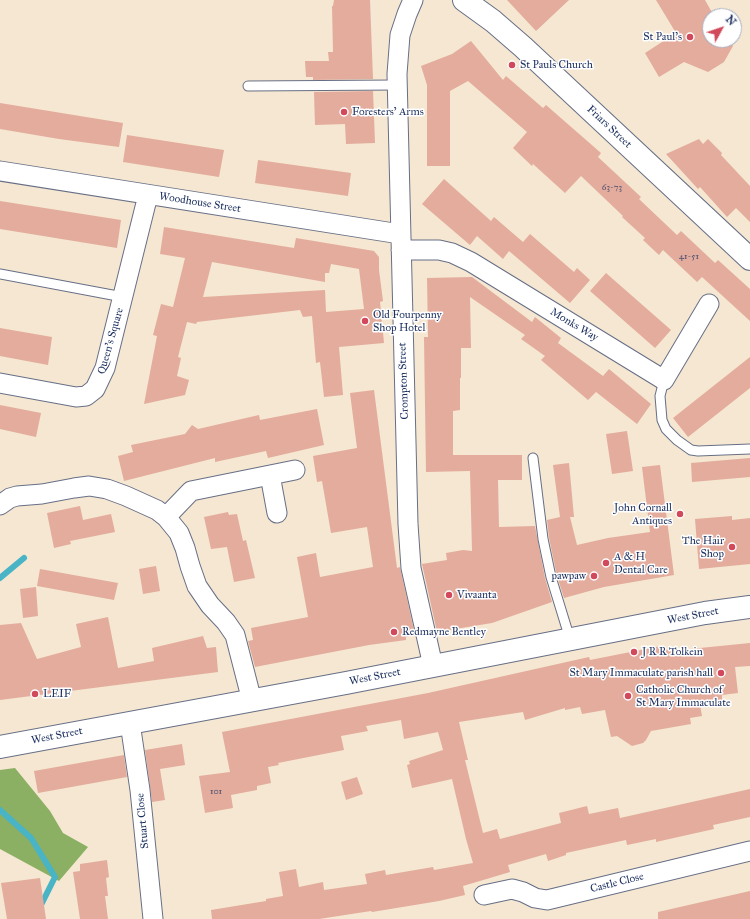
<!DOCTYPE html>
<style>
body{margin:0}
#map{position:relative;width:750px;height:919px;overflow:hidden;background:#f5e7d1;font-family:"IM FELL Great Primer",serif}
canvas{display:block}
.north{position:absolute;left:702px;top:8px;width:40px;height:40px;box-sizing:border-box;background:#fff;border:1px solid #a4acbf;border-radius:50%;rotate:50deg;font-size:11px;font-weight:700;line-height:16px;text-align:center;color:#1b2f5e}
.north::after{content:'';display:block;margin:auto;width:14px;height:18px;background:#d1495b;clip-path:polygon(50% 0,100% 100%,50% 72%,0 100%)}
</style>
<div id="map">
<canvas width="750" height="919"></canvas>
<div class="north">N</div>
</div>
<script>
const ctx = document.querySelector('canvas').getContext('2d');
ctx.lineJoin = 'round';
function paint(path, color) { ctx.fillStyle = color; ctx.fill(path, 'evenodd'); }
const toPath = rows => new Path2D(rows.map(r => 'M' + r).join(''));
function stroke(path, color, width, dash) { ctx.strokeStyle = color; ctx.lineWidth = width; ctx.lineCap = dash ? 'butt' : 'round'; ctx.setLineDash(dash || []); ctx.stroke(path); }
function label(font, color, halo, rows, align = 'center') {
  ctx.font = font + ' "IM FELL Great Primer",serif'; ctx.lineWidth = 3; ctx.setLineDash([]); ctx.textBaseline = 'middle'; ctx.strokeStyle = halo; ctx.fillStyle = color; for (const [text, x, y, turn = 0] of rows) {
    ctx.save(); ctx.translate(x, y); ctx.rotate((+turn || 0) * Math.PI / 180); ctx.textAlign = isNaN(turn) ? turn : align; if (halo) ctx.strokeText(text, 0, 0); ctx.fillText(text, 0, 0); ctx.restore();
  }
}
paint(toPath([
 [15,768,50,811,63,833,88,847,59,881,0,849,0,770]
]), '#8baf63');
stroke(toPath([
 [0,578,24,558],
 [0,810,31,838,55,877,34,919]
]), '#48b4c5', 6);
paint(toPath([
 [334,0,370,0,373,79,313,80,313,77,306,77,305,61,329,61,328,52,333,52,332,6,333,6],
 [507,0,569,0,536,31],
 [656,0,705,0,714,16,710,16,710,40,729,40,733,46,724,62,708,72,684,62,659,77,645,53,676,33],
 [471,41,503,80,506,76,543,108,546,105,601,153,598,157,641,197,639,199,677,235,681,231,715,263,718,260,750,289,750,321,702,277,697,282,663,250,659,255,643,240,645,238,622,217,623,216,581,176,565,193,533,164,532,166,513,148,527,132,468,81,450,91,450,166,427,166,427,85,421,66,452,54],
 [373,91,375,143,346,144,345,124,315,125,314,92],
 [0,103,123,123,119,147,59,139,0,129],
 [127,135,224,150,219,177,123,162],
 [699,139,703,144,708,139,722,153,721,155,750,186,750,222,736,208,727,217,700,187,698,189,666,154],
 [258,160,351,173,348,196,255,183],
 [444,179,491,221,494,217,523,242,530,234,574,272,577,268,590,280,570,303,509,251,503,259,477,236,470,245,422,204],
 [0,201,121,220,117,248,0,229],
 [164,227,294,248,296,238,374,251,379,257,379,270,383,301,380,302,384,343,339,347,343,395,324,397,320,362,316,363,312,316,303,317,300,310,197,322,196,324,187,322,178,357,181,358,177,376,189,380,185,395,144,404,157,336,153,335,161,304,173,307,185,258,160,254],
 [212,262,325,282,325,273,329,273,331,264,359,269,364,309,326,312,325,290,203,297],
 [606,273,671,330,655,348,590,291],
 [472,277,532,322,535,317,561,338,558,343,603,376,609,369,651,404,637,424,596,392,588,400,541,360,545,356,521,339,525,335,470,297,471,348,461,348,461,378,460,378,460,410,453,411,453,455,522,455,522,480,498,480,499,527,535,526,545,578,552,602,492,623,437,632,422,564,447,560,446,553,463,550,472,551,470,471,426,472,424,337,428,337,427,278],
 [0,328,52,337,48,365,0,356],
 [750,357,750,388,688,437,673,418],
 [374,390,397,568,400,567,415,635,406,637,406,640,369,645,255,667,248,641,253,640,251,628,308,617,297,557,316,553,320,577,373,567,367,527,331,533,322,481,317,482,313,456,357,448,350,393],
 [0,405,41,413,36,437,0,429],
 [317,409,324,445,268,458,266,451,215,462,215,458,124,481,118,456,133,452,131,445,185,434,192,425,198,429,259,415,260,420],
 [627,431,633,471,612,474,606,434],
 [750,458,750,477,692,482,691,463],
 [569,463,574,517,570,517,577,545,608,538,650,532,642,467,660,465,674,575,604,587,564,598,557,576,549,538,547,520,560,517,553,465],
 [80,506,83,520,111,514,115,532,70,541,71,544,54,548,47,513],
 [228,512,229,515,237,514,243,541,246,540,255,578,234,582,227,547,211,549,204,517],
 [732,516,732,520,750,518,750,564,699,569,695,519],
 [156,566,160,591,143,594,139,569],
 [40,569,118,583,114,600,37,586],
 [36,587,38,616,23,618,20,589],
 [108,617,118,668,154,661,152,648,203,636,207,648,216,647,218,672,0,700,0,625,21,623,37,659,81,647,76,624],
 [750,643,750,666,735,667,738,693,722,695,722,702,700,705,702,716,690,718,691,724,651,731,646,740,643,743,632,746,617,736,611,737,605,710,582,714,580,707,565,710,565,708,525,720,523,712,459,722,468,760,465,760,483,833,497,829,500,839,561,823,559,813,587,806,589,814,618,808,620,818,750,789,750,817,713,825,714,829,656,842,656,839,627,845,626,840,566,853,566,855,548,861,546,854,508,865,510,872,463,886,465,895,439,901,372,912,371,911,319,919,212,919,211,910,266,901,266,899,283,896,279,872,296,869,299,887,323,882,324,890,367,884,365,874,385,870,386,875,433,867,434,870,473,863,466,839,452,779,412,788,407,765,410,764,409,761,443,750,438,732,404,739,401,720,366,726,368,731,341,736,344,750,278,763,279,765,268,767,271,783,257,786,257,790,231,795,233,808,205,813,199,776,230,772,222,732,428,693,589,657,590,660,661,646,670,651],
 [182,744,185,765,160,769,165,800,152,802,145,750],
 [124,755,127,777,38,793,34,771],
 [357,777,363,794,346,800,341,782],
 [107,860,109,877,106,878,108,896,105,896,108,919,80,919,73,872,80,871,80,864],
 [40,878,46,919,7,919,1,883],
 [750,891,750,919,658,919,658,912]
]), '#e3ac9d');
const service = toPath([
 [248,86,397,85],
 [0,274,123,297],
 [664,380,660,396,662,420,666,429,677,440,691,450,698,451,750,449],
 [533,458,543,539,551,577,570,639]
]);
const minor = toPath([
 [413,0,407,14,400,35,397,74,408,524,411,568,433,666],
 [0,171,400,234],
 [401,250,439,250,452,253,471,262,664,380,709,304],
 [0,383,76,397,86,396,95,389,105,368,148,195],
 [270,475,277,513],
 [0,505,10,498,17,496,42,494,74,488,89,486,107,489,126,496,157,510,166,517,179,533,185,548,190,566,197,586,210,605,226,622,235,635,252,701],
 [166,517,191,491,295,470],
 [130,723,140,790,153,919],
 [484,895,512,889,523,892,535,898,547,900,750,851]
]);
const primary = toPath([
 [464,0,493,21,523,47,750,259],
 [0,747,346,683,705,613,750,607]
]);
stroke(service, '#676f86', 11);
stroke(minor, '#676f86', 21);
stroke(primary, '#676f86', 24);
stroke(service, '#fff', 9);
stroke(minor, '#fff', 19);
stroke(primary, '#fff', 22);
for (const [x, y, r, color] of [
 [690,37,4,"#d1495b"],
 [512,65,4,"#d1495b"],
 [344,112,4,"#d1495b"],
 [365,321,4,"#d1495b"],
 [680,514,4,"#d1495b"],
 [732,547,4,"#d1495b"],
 [606,563,4,"#d1495b"],
 [594,576,4,"#d1495b"],
 [449,595,4,"#d1495b"],
 [394,632,4,"#d1495b"],
 [634,652,4,"#d1495b"],
 [721,673,4,"#d1495b"],
 [35,694,4,"#d1495b"],
 [628,696,4,"#d1495b"]
]) { const dot = new Path2D(); dot.arc(x, y, r, 0, 2 * Math.PI); ctx.fillStyle = color; ctx.fill(dot); stroke(dot, '#fff', 1.5); }
label('9px', '#4d4e6e', null, [
 ["63-73",612,188],
 ["41-51",689,257],
 ["101",216,792]
]);
label('11px', '#1b2f5e', '#fff', [
 ["St Paul's",682,37,"right"],
 ["St Pauls Church",520,65],
 ["Foresters' Arms",352,112],
 ["Old Fourpenny",373,315],
 ["Shop Hotel",373,328],
 ["John Cornall",672,508,"right"],
 ["Antiques",672,521,"right"],
 ["The Hair",724,541,"right"],
 ["Shop",724,554,"right"],
 ["A & H",614,557],
 ["Dental Care",614,570],
 ["pawpaw",586,576,"right"],
 ["Vivaanta",457,595],
 ["Redmayne Bentley",402,632],
 ["J R R Tolkein",642,652],
 ["St Mary Immaculate parish hall",713,673,"right"],
 ["Catholic Church of",636,690],
 ["St Mary Immaculate",636,703],
 ["LEIF",43,694]
], 'left');
label('11px', '#1b2f5e', '#fff', [
 ["Friars Street",609,127,43],
 ["Woodhouse Street",200,203,9],
 ["Monks Way",574,325,31],
 ["Queen's Square",111,341,-74],
 ["Crompton Street",404,381,-92],
 ["West Street",693,616,-11],
 ["West Street",375,677,-11],
 ["West Street",57,736,-11],
 ["Stuart Close",143,821,-95],
 ["Castle Close",617,883,-14]
]);
</script>
